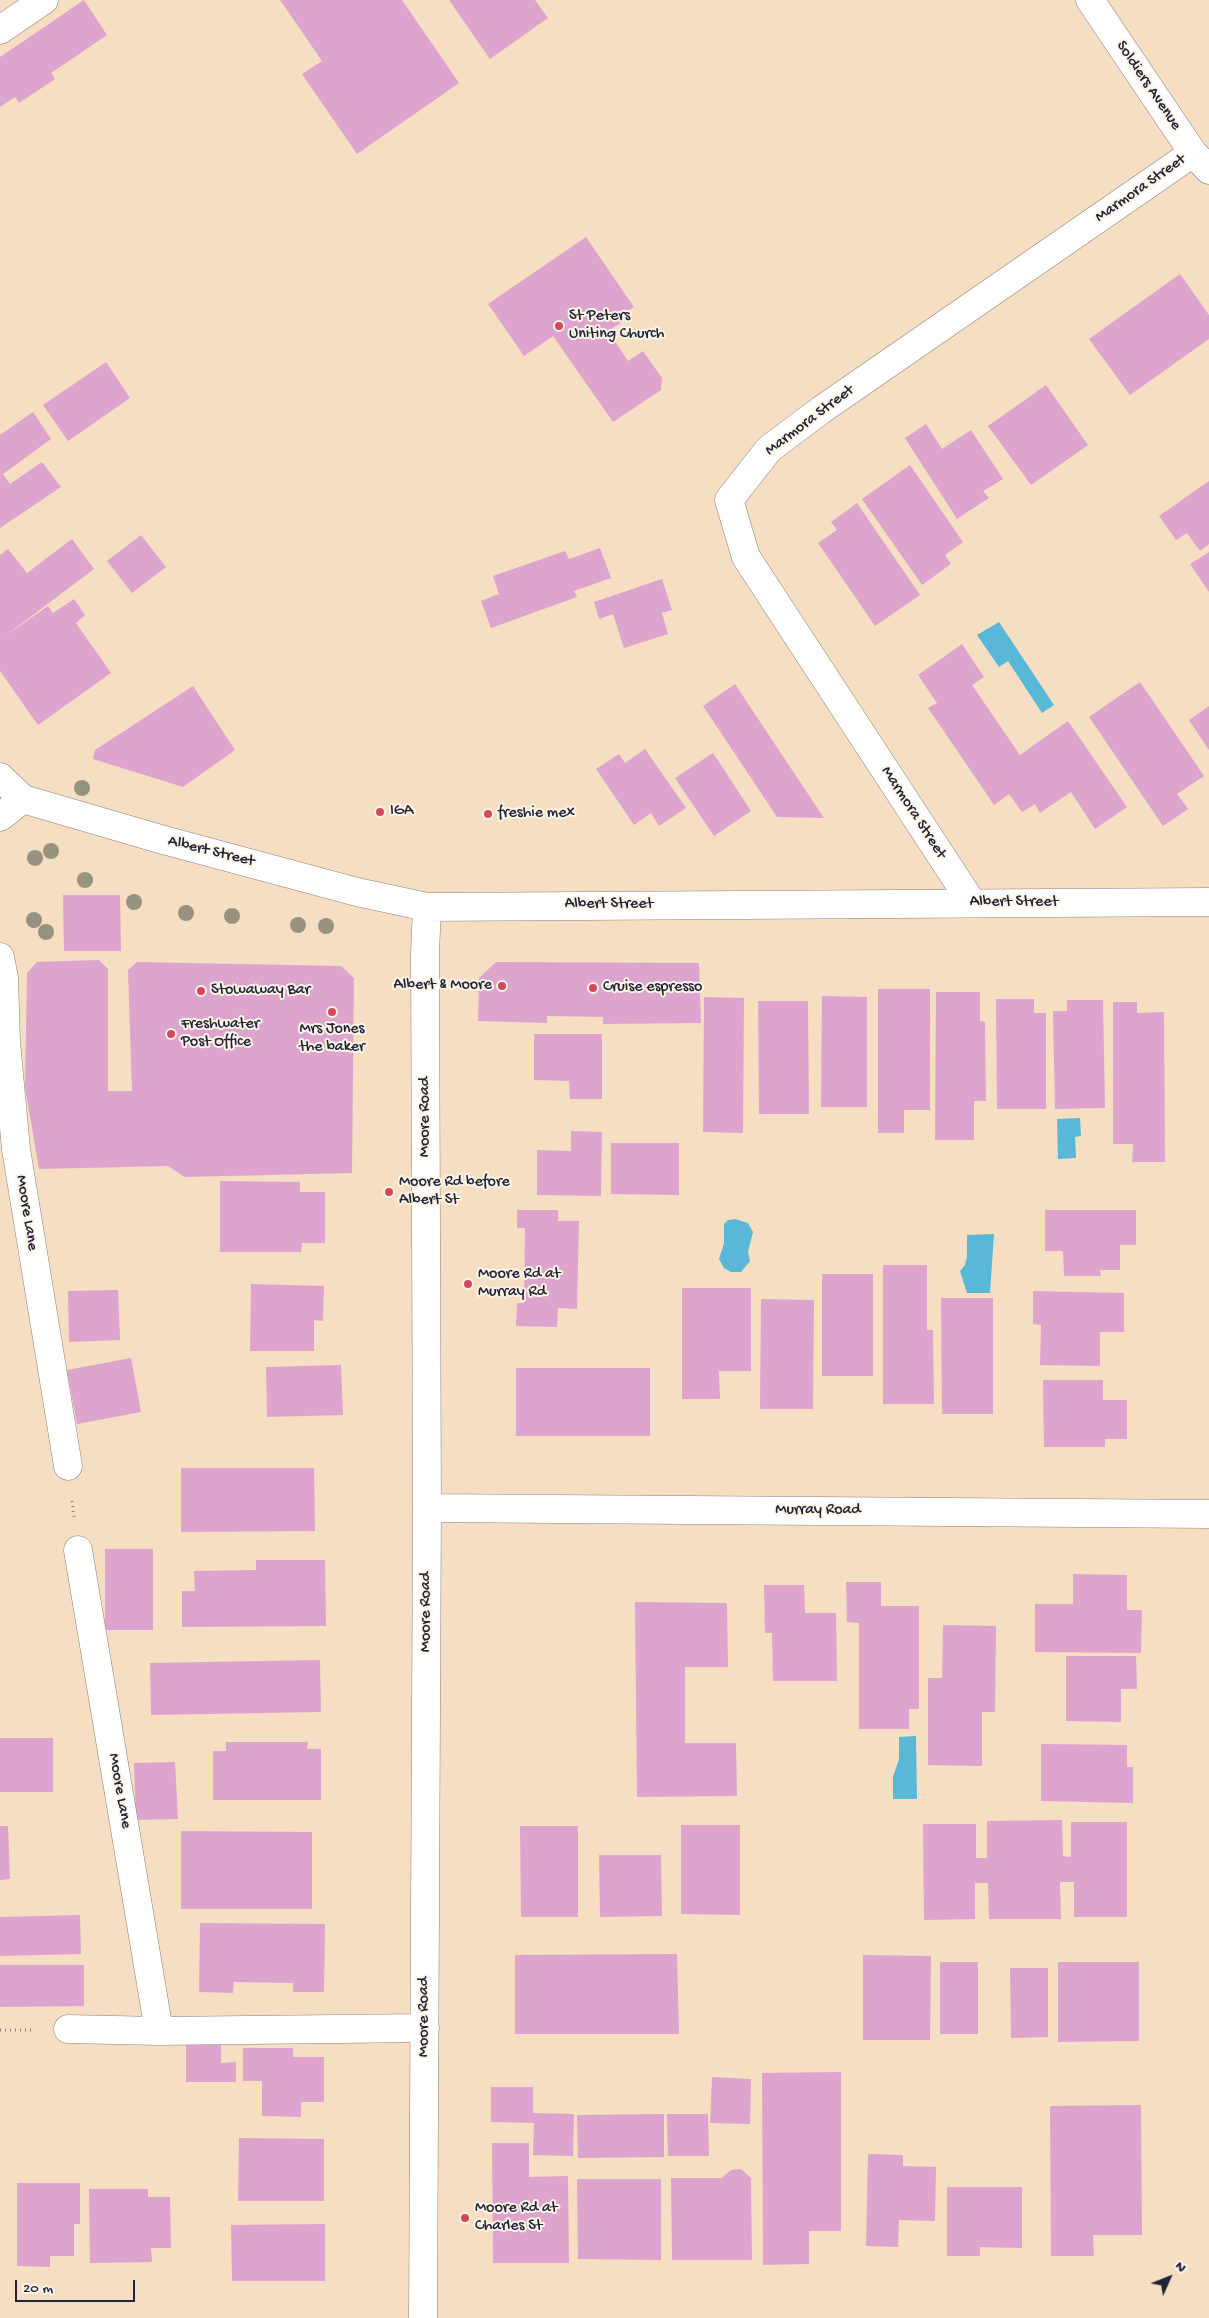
<!DOCTYPE html>
<style>
body{margin:0}
#map{position:relative;width:1209px;height:2318px;overflow:hidden;background:#f5dec2;font-family:"Gochi Hand",sans-serif}
canvas{display:block}
.north{position:absolute;left:1144px;top:2253px;width:50px;height:50px;-webkit-text-stroke:4px #fcf5e5;paint-order:stroke;rotate:46deg;font-size:14px;font-weight:700;line-height:20px;text-align:center;color:#22223b}
.north::after{content:'';display:block;margin:auto;width:18px;height:22px;background:#22223b;clip-path:polygon(50% 0,100% 100%,50% 72%,0 100%)}
.scale{position:absolute;left:15px;top:2280px;width:120px;height:22px;box-sizing:border-box;border:2px solid #22223b;border-top:0;padding-left:6px;font-size:15px;line-height:18px;white-space:nowrap;color:#22223b;-webkit-text-stroke:4px #fcf5e5;paint-order:stroke}
</style>
<div id="map">
<canvas width="1209" height="2318"></canvas>
<div class="north">N</div>
<div class="scale">20 m</div>
</div>
<script>
const ctx = document.querySelector('canvas').getContext('2d');
ctx.lineJoin = 'round';
function paint(path, color) { ctx.fillStyle = color; ctx.fill(path, 'evenodd'); }
const toPath = rows => new Path2D(rows.map(r => 'M' + r).join(''));
function stroke(path, color, width, dash) { ctx.strokeStyle = color; ctx.lineWidth = width; ctx.lineCap = dash ? 'butt' : 'round'; ctx.setLineDash(dash || []); ctx.stroke(path); }
function label(font, color, halo, rows, align = 'center') {
  ctx.font = font + ' "Gochi Hand",sans-serif'; ctx.lineWidth = 4; ctx.setLineDash([]); ctx.textBaseline = 'middle'; ctx.strokeStyle = halo; ctx.fillStyle = color; for (const [text, x, y, turn = 0] of rows) {
    ctx.save(); ctx.translate(x, y); ctx.rotate((+turn || 0) * Math.PI / 180); ctx.textAlign = isNaN(turn) ? turn : align; if (halo) ctx.strokeText(text, 0, 0); ctx.fillText(text, 0, 0); ctx.restore();
  }
}
paint(toPath([
 [999,622,1054,705,1042,713,1008,661,999,667,977,635],
 [1080,1118,1081,1136,1075,1137,1076,1158,1058,1159,1057,1119],
 [735,1219,748,1223,753,1232,748,1252,750,1261,741,1272,731,1272,724,1268,719,1259,724,1243,724,1224,728,1220],
 [994,1234,990,1293,967,1293,960,1271,965,1265,967,1257,967,1235],
 [916,1736,917,1799,893,1799,893,1777,899,1759,899,1737]
]), '#59b8d7');
paint(toPath([
 [84,0,107,35,51,73,55,79,19,103,15,97,0,107,0,57],
 [280,0,402,0,459,83,357,154,302,74,322,61],
 [449,0,535,0,548,18,490,59],
 [586,237,634,307,618,317,622,322,608,331,628,361,643,351,662,378,661,390,613,422,553,336,524,356,488,304],
 [1180,274,1209,315,1209,339,1130,395,1089,339],
 [106,362,130,398,68,441,43,405],
 [1046,385,1088,445,1031,485,988,426],
 [33,412,51,439,3,474,10,484,42,462,61,487,0,528,0,435],
 [926,424,942,449,971,430,1003,479,983,491,989,498,957,519,905,438],
 [910,465,963,542,945,555,951,564,922,585,862,499],
 [1209,481,1209,544,1200,551,1187,533,1176,540,1159,516],
 [857,503,920,595,875,626,818,543,837,530,831,522],
 [141,535,166,567,132,593,107,561],
 [72,539,94,569,5,636,48,606,53,613,74,599,85,615,76,623,111,673,38,725,0,671,0,555,8,549,27,573],
 [600,548,611,578,574,591,577,597,491,628,481,601,499,594,493,576,565,551,569,559],
 [1209,552,1209,592,1190,564],
 [662,579,672,610,662,613,668,634,624,648,613,614,599,619,594,602],
 [962,644,984,677,972,685,1020,755,1068,721,1127,807,1095,829,1071,792,1040,813,1035,804,1022,812,1009,794,994,805,928,708,937,703,918,675],
 [1140,682,1204,776,1177,794,1188,809,1163,826,1089,717],
 [735,684,824,818,777,817,703,706],
 [193,686,235,750,183,787,93,759,95,750],
 [1209,706,1209,750,1189,720],
 [645,749,686,808,659,826,651,813,634,825,596,769,619,754,625,763],
 [713,753,751,811,714,836,675,778],
 [63,895,120,895,121,951,64,951],
 [99,960,108,969,108,1091,132,1091,128,970,137,962,341,966,354,978,352,1173,185,1177,168,1166,39,1169,25,1087,27,973,37,962],
 [496,962,699,963,701,1023,603,1024,603,1017,547,1016,547,1023,478,1021,479,978],
 [878,989,930,989,930,1110,904,1110,904,1133,878,1133],
 [936,992,980,992,980,1021,985,1022,986,1101,974,1101,974,1140,935,1140],
 [822,996,867,997,867,1107,821,1107],
 [704,997,744,998,743,1133,703,1132],
 [996,999,1034,999,1034,1013,1046,1013,1046,1109,997,1109],
 [1067,1000,1103,1000,1105,1108,1055,1109,1053,1011,1067,1011],
 [758,1001,808,1001,809,1114,759,1114],
 [1113,1002,1137,1002,1137,1013,1164,1012,1165,1162,1132,1162,1133,1144,1113,1144],
 [534,1034,602,1034,602,1099,570,1099,569,1081,534,1080],
 [571,1131,602,1132,601,1196,537,1195,537,1150,571,1151],
 [611,1143,679,1143,679,1195,611,1194],
 [220,1181,300,1182,300,1192,325,1192,325,1243,302,1243,301,1252,220,1252],
 [517,1210,558,1210,558,1221,579,1221,577,1309,558,1308,557,1327,516,1326,517,1303,524,1303,525,1228,517,1228],
 [1045,1210,1136,1210,1136,1245,1120,1245,1120,1270,1100,1270,1101,1276,1064,1276,1063,1251,1045,1251],
 [883,1265,927,1265,927,1330,933,1330,934,1404,883,1404],
 [822,1274,873,1274,873,1376,822,1376],
 [251,1284,324,1286,323,1321,314,1320,314,1351,250,1351],
 [682,1288,751,1288,751,1371,719,1371,720,1399,682,1399],
 [118,1290,120,1340,69,1342,68,1291],
 [1033,1291,1124,1293,1124,1332,1100,1332,1100,1366,1040,1365,1041,1325,1033,1324],
 [941,1298,993,1298,993,1414,942,1414],
 [761,1299,814,1300,813,1409,760,1409],
 [131,1358,141,1412,77,1424,67,1370],
 [341,1365,343,1415,267,1417,266,1367],
 [516,1368,650,1368,650,1436,516,1436],
 [1043,1380,1103,1380,1103,1400,1127,1400,1127,1439,1105,1439,1105,1447,1044,1447],
 [181,1468,314,1468,315,1531,181,1532],
 [105,1549,153,1549,153,1630,105,1630],
 [256,1560,325,1560,326,1626,182,1627,182,1591,195,1591,194,1571,256,1570],
 [1073,1574,1127,1575,1127,1610,1142,1610,1141,1653,1035,1652,1035,1604,1073,1604],
 [846,1582,881,1582,881,1606,919,1606,919,1709,909,1709,909,1729,859,1729,859,1623,847,1622],
 [764,1585,804,1585,805,1613,836,1613,837,1681,773,1681,772,1633,765,1633],
 [635,1602,727,1603,728,1667,685,1667,685,1743,736,1743,737,1796,637,1797],
 [943,1625,996,1626,995,1712,982,1712,982,1766,928,1765,928,1678,942,1678],
 [1066,1656,1136,1656,1137,1689,1121,1689,1121,1722,1066,1721],
 [320,1660,321,1712,151,1715,150,1663],
 [0,1738,53,1738,53,1792,0,1792],
 [226,1742,308,1742,307,1749,321,1749,321,1800,213,1800,213,1751,226,1751],
 [1041,1744,1127,1745,1127,1767,1133,1767,1133,1803,1041,1801],
 [175,1762,178,1819,136,1820,134,1763],
 [1062,1820,1063,1856,1071,1857,1071,1822,1127,1822,1127,1917,1074,1917,1074,1882,1060,1882,1061,1919,989,1919,988,1883,975,1883,975,1919,924,1920,923,1824,976,1824,976,1858,987,1858,987,1821],
 [681,1825,740,1825,740,1915,681,1914],
 [0,1826,8,1826,10,1879,0,1880],
 [520,1826,578,1826,578,1917,521,1917],
 [181,1831,312,1832,312,1909,181,1909],
 [599,1855,661,1855,662,1916,600,1917],
 [80,1915,81,1954,0,1956,0,1917],
 [200,1923,325,1924,324,1992,293,1992,293,1983,234,1982,233,1993,199,1992],
 [677,1954,679,2034,515,2034,515,1955],
 [863,1955,931,1956,930,2040,863,2040],
 [940,1962,978,1962,978,2034,940,2034],
 [1058,1962,1139,1962,1139,2041,1058,2042],
 [0,1965,84,1965,84,2006,0,2007],
 [1010,1968,1048,1968,1048,2037,1011,2038],
 [186,2045,221,2045,221,2063,236,2062,236,2082,186,2082],
 [243,2048,293,2048,293,2057,324,2057,324,2102,301,2102,301,2117,262,2116,262,2081,243,2081],
 [841,2072,841,2231,809,2231,809,2264,763,2265,762,2073],
 [712,2077,751,2079,750,2124,710,2123],
 [491,2087,533,2087,533,2113,574,2114,573,2156,533,2155,534,2123,491,2122],
 [1141,2105,1142,2235,1093,2235,1094,2256,1051,2256,1050,2106],
 [664,2114,664,2157,578,2158,577,2115],
 [667,2114,708,2114,709,2156,668,2156],
 [239,2138,324,2139,324,2201,238,2201],
 [492,2143,529,2143,529,2177,568,2176,569,2263,493,2263],
 [868,2154,903,2155,903,2166,936,2167,935,2221,899,2220,898,2247,866,2246],
 [741,2169,751,2178,752,2260,672,2260,671,2178,722,2178,731,2170],
 [577,2179,661,2179,661,2260,578,2259],
 [17,2183,80,2183,80,2224,74,2224,74,2256,50,2256,50,2267,17,2266],
 [947,2187,1022,2187,1022,2248,980,2247,980,2256,947,2256],
 [89,2189,148,2189,148,2197,170,2197,171,2248,151,2248,152,2262,90,2263],
 [325,2224,325,2281,232,2281,231,2225]
]), '#dda4ce');
const minor = toPath([
 [1090,0,1193,153,1209,170],
 [0,30,44,0],
 [0,777,23,799,160,839,357,892,427,907,1209,902],
 [0,817,23,799],
 [972,903,746,557,729,500,769,449,821,410,1193,153],
 [0,957,4,978,6,1042,16,1149,68,1466],
 [427,1508,1209,1514],
 [78,1550,159,2031],
 [68,2029,159,2031,425,2028],
 [423,2318,427,1508,425,953,427,907]
]);
stroke(minor, '#8c807e', 29);
stroke(toPath([
 [72,1501,74,1517],
 [0,2030,34,2030]
]), '#8c807e', 3, [1, 4]);
stroke(minor, '#fff', 28);
ctx.fillStyle = '#989280';
for (const [x, y] of [
 [82,788],
 [51,851],
 [35,858],
 [85,880],
 [134,902],
 [186,913],
 [232,916],
 [34,920],
 [298,925],
 [326,926],
 [46,932]
]) { ctx.beginPath(); ctx.arc(x, y, 8, 0, 2 * Math.PI); ctx.fill(); }
for (const [x, y, r, color] of [
 [559,326,5,"#d1495b"],
 [380,812,5,"#d1495b"],
 [488,814,5,"#d1495b"],
 [502,986,5,"#d1495b"],
 [593,988,5,"#d1495b"],
 [201,991,5,"#d1495b"],
 [332,1012,5,"#d1495b"],
 [171,1034,5,"#d1495b"],
 [389,1192,5,"#d1495b"],
 [468,1284,5,"#d1495b"],
 [465,2218,5,"#d1495b"]
]) { const dot = new Path2D(); dot.arc(x, y, r, 0, 2 * Math.PI); ctx.fillStyle = color; ctx.fill(dot); stroke(dot, '#fcf5e5', 2); }
label('16px', '#22223b', '#fcf5e5', [
 ["Soldiers Avenue",1148,86,56],
 ["Marmora Street",1141,189,-35],
 ["Marmora Street",810,421,-37],
 ["Marmora Street",913,813,57],
 ["Albert Street",211,852,14],
 ["Albert Street",1014,903],
 ["Albert Street",609,905],
 ["Moore Road",426,1117,-90],
 ["Moore Lane",26,1213,81],
 ["Murray Road",818,1511],
 ["Moore Road",427,1612,-90],
 ["Moore Lane",119,1791,80],
 ["Moore Road",425,2017,-90]
]);
label('16px', '#22223b', '#fcf5e5', [
 ["St Peters",569,317],
 ["Uniting Church",569,335],
 ["IGA",390,812],
 ["freshie mex",498,814],
 ["Albert & Moore",492,986,"right"],
 ["Cruise espresso",603,988],
 ["Stowaway Bar",211,991],
 ["Freshwater",181,1025],
 ["Post Office",181,1043],
 ["Mrs Jones",332,1030,"center"],
 ["the baker",332,1048,"center"],
 ["Moore Rd before",399,1183],
 ["Albert St",399,1201],
 ["Moore Rd at",478,1275],
 ["Murray Rd",478,1293],
 ["Moore Rd at",475,2209],
 ["Charles St",475,2227]
], 'left');
</script>
